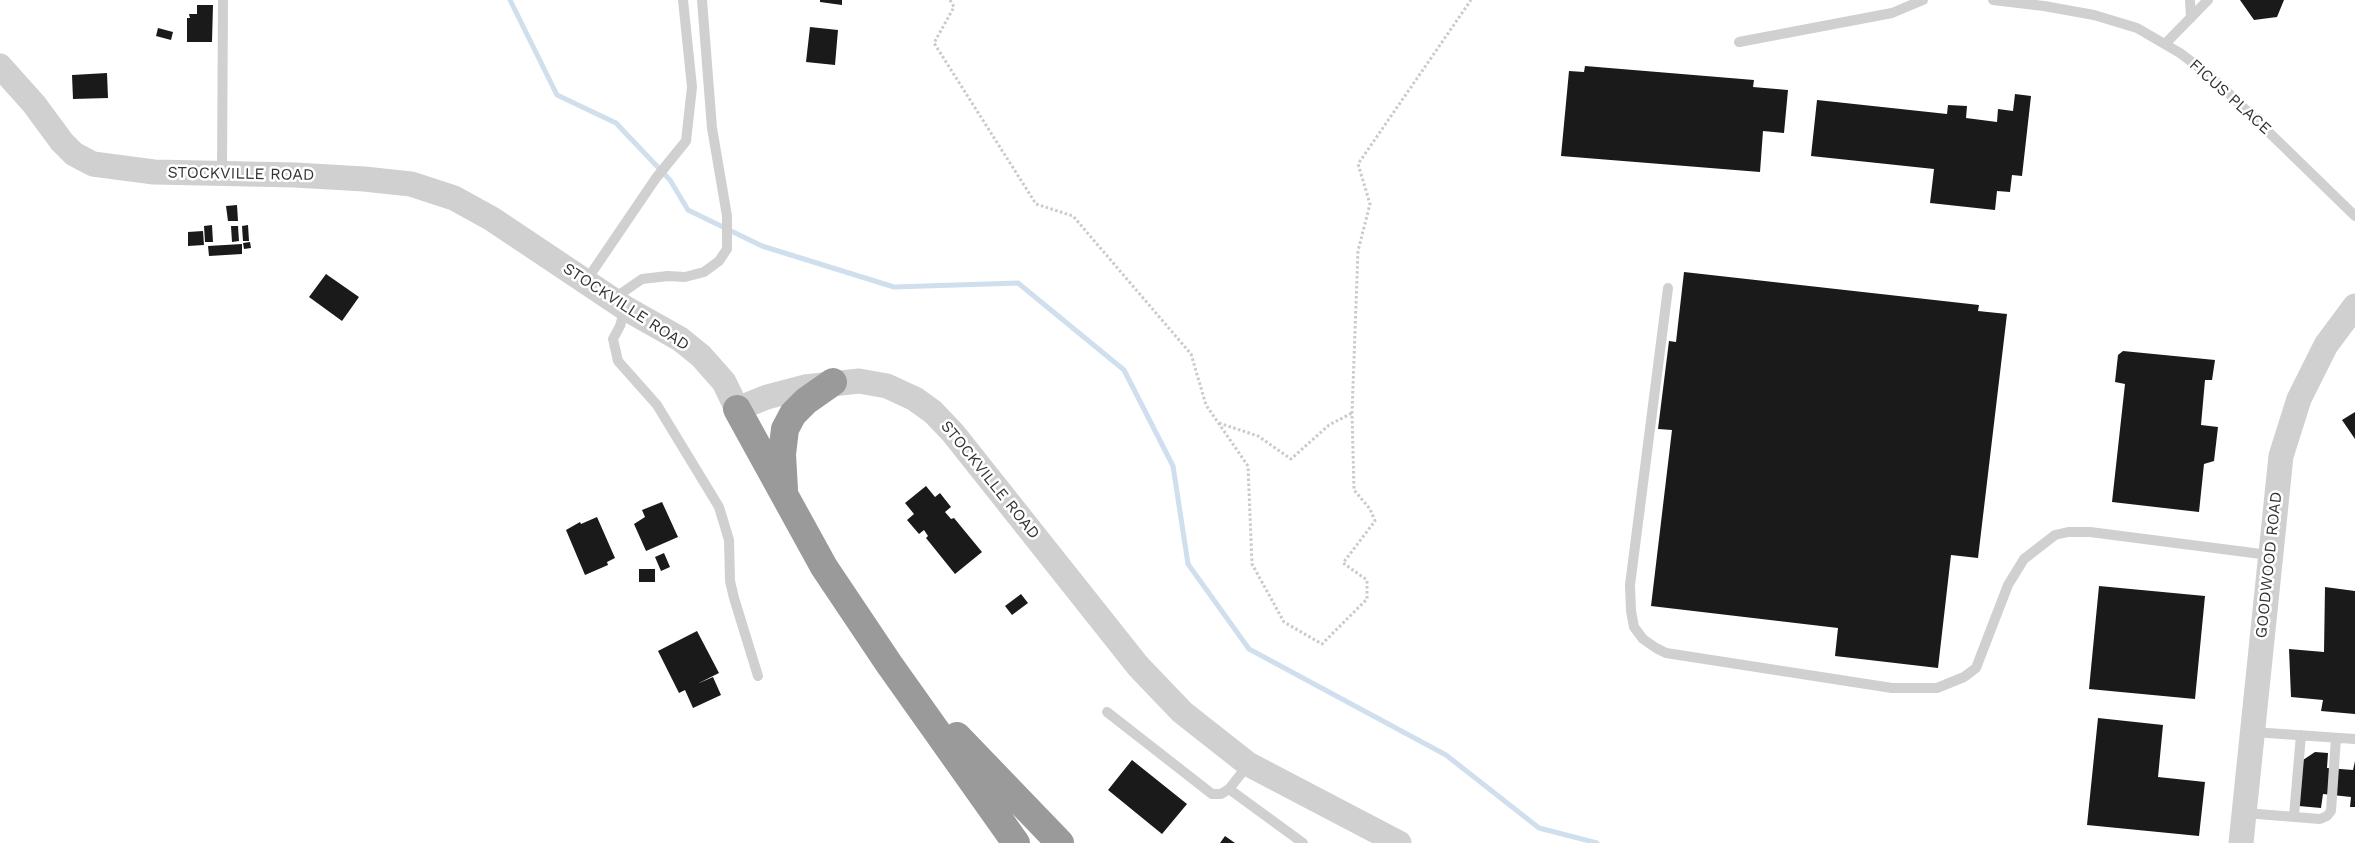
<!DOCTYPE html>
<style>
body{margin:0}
canvas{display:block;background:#fff}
</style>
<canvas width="2355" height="843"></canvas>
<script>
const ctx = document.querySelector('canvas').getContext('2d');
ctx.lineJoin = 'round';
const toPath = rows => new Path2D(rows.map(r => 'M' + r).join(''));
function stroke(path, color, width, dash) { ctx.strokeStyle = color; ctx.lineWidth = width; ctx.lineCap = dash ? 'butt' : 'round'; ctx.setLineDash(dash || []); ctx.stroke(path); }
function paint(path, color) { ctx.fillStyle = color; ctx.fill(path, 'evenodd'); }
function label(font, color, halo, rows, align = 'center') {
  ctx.font = font + ' "Work Sans",sans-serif'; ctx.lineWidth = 5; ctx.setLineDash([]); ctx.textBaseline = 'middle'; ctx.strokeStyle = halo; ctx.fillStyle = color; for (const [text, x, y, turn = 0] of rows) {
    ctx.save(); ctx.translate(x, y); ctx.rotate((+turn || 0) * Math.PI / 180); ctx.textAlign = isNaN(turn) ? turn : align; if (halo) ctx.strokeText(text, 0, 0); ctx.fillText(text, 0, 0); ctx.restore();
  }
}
stroke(toPath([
 [510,0,557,95,616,123,670,180,688,210,762,246,894,287,1018,283,1124,370,1173,466,1188,564,1249,649,1446,755,1539,828,1597,843]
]), '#d0dfed', 5);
paint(toPath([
 [820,0,842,0,842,5,820,2],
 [2240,0,2284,0,2277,17,2254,20],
 [197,5,213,5,212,42,187,42,187,18,190,18,189,14,197,14],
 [810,27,838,30,835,65,806,62],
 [158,28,173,32,171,40,156,36],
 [1585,66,1754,80,1753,87,1788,90,1784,133,1763,131,1760,172,1561,156,1569,71,1584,72],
 [107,73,108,98,73,99,72,75],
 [2015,94,2031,96,2022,176,2012,175,2010,192,1997,191,1995,210,1930,203,1934,169,1811,156,1817,100,1947,114,1948,105,1967,106,1966,118,1997,122,1998,109,2013,111],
 [237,205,238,221,228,221,226,206],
 [212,225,213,242,205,242,204,226],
 [248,225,249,241,243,241,242,226],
 [231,226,238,226,239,241,232,242],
 [203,231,204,245,188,246,188,232],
 [250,242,251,248,244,249,243,243],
 [242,244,242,254,209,256,208,246],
 [1684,272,1979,305,1978,311,2007,314,1978,558,1951,555,1938,668,1835,656,1838,628,1651,606,1672,430,1658,429,1669,341,1676,342],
 [326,274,359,297,342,321,309,297],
 [2123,351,2215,360,2212,380,2205,380,2201,425,2218,427,2214,461,2204,464,2199,512,2112,502,2125,384,2115,382,2118,355],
 [2355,412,2355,439,2342,420],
 [926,486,935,497,940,493,951,507,945,512,951,519,954,518,982,552,955,574,926,538,928,536,924,530,919,534,907,520,914,514,905,503],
 [662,502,678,537,646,551,634,524,645,517,642,510],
 [597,517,615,558,607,562,608,565,585,575,566,530,580,522,581,524],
 [664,553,670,567,661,571,655,557],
 [639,569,655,569,655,582,639,582],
 [2099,586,2205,596,2195,699,2089,689],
 [2325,587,2355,591,2355,714,2321,711,2323,700,2291,697,2289,649,2324,652],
 [1021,594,1028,603,1012,615,1005,606],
 [697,631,719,673,697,684,713,677,721,695,693,708,685,690,679,693,658,651],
 [2098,718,2163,725,2158,777,2205,782,2199,836,2087,825],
 [2315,752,2328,753,2327,768,2353,770,2355,761,2355,807,2350,807,2351,797,2323,794,2321,808,2299,806,2303,760],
 [1132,760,1187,804,1162,834,1108,790],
 [1225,836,1235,843,1220,843]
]), '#1a1a1a');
stroke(toPath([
 [950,0,954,7,934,43,1036,204,1073,216,1191,354,1206,405,1248,466,1252,564,1284,622,1322,644,1367,599,1367,580,1343,563,1375,521,1370,509,1354,490,1352,413,1358,251,1370,204,1358,164,1471,0],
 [1219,423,1258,436,1291,459,1329,425,1352,413]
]), '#cacaca', 3, [2.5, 2.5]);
stroke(toPath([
 [1993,0,2044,6,2094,15,2137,28,2180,53,2213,78,2355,216],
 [2190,0,2191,18],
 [1739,42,1892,13,1923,0],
 [2165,44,2208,0],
 [222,173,223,0],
 [586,281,656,178,686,141,692,87,683,0],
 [1668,288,1630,585,1631,611,1634,627,1643,639,1656,648,1666,653,1892,688,1937,688,1964,677,1976,668,2008,585,2024,559,2055,535,2068,532,2090,532,2269,555],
 [613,299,642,279,668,276,685,277,704,272,719,261,727,249,727,216,712,128,702,0],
 [625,309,620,326,613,339,618,361,657,405,719,507,729,540,730,581,734,598,758,676],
 [1107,712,1212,794,1221,794,1229,789,1248,765],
 [2253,732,2355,739],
 [1229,789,1303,843],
 [2245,813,2320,819,2327,816,2331,811,2336,738],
 [2294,816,2301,735]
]), '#d0d0d0', 10);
stroke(toPath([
 [0,66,34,104,62,142,74,154,93,164,154,172,295,175,364,179,411,184,454,198,492,219,625,308,680,339,701,356,724,382,737,409,767,397,805,387,859,381,887,386,915,399,933,412,953,433,1138,666,1182,712,1248,764,1399,843],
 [2241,843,2281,456,2299,399,2326,345,2355,306]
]), '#d0d0d0', 25);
stroke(toPath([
 [737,409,824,567,889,664,1016,843],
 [784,490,782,454,785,429,793,414,806,401,833,382],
 [957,736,1060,843]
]), '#9a9a9a', 28);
label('16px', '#333', '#fff', [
 ["FICUS PLACE",2230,97,42],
 ["STOCKVILLE ROAD",241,174,1],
 ["STOCKVILLE ROAD",626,307,33],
 ["STOCKVILLE ROAD",990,480,51],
 ["GOODWOOD ROAD",2269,565,-84]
]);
</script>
